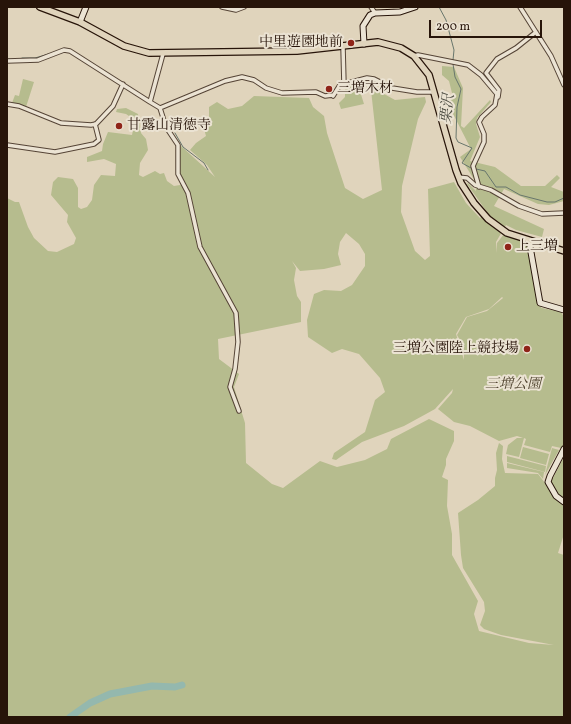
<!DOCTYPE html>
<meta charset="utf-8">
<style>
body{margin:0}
#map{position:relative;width:571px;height:724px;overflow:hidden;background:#e0d4bc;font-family:Vollkorn,serif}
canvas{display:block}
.frame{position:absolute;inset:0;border:8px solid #271409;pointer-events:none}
.scale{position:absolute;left:429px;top:20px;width:113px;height:18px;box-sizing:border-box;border:2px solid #271409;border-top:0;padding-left:5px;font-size:12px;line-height:14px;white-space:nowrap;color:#271409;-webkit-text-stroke:3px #ebe3d3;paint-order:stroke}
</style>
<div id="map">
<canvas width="571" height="724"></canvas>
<div class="frame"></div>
<div class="scale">200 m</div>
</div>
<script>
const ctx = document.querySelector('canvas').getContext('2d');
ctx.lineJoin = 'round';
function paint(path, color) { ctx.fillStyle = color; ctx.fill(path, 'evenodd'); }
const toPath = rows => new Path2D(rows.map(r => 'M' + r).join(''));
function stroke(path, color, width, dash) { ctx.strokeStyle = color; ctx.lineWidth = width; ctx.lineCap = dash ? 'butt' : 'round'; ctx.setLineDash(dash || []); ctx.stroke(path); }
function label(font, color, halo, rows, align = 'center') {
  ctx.font = font + ' Vollkorn,"Noto Serif JP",serif'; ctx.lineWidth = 4; ctx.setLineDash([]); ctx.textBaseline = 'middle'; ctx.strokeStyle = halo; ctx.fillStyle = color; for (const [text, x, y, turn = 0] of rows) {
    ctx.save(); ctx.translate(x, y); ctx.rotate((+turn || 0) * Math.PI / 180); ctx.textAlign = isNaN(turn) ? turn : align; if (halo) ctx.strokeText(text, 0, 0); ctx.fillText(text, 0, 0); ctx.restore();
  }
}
paint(toPath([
 [442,66,454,67,463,88,461,126,464,128,490,100,491,102,477,118,476,124,480,137,470,161,495,167,521,186,545,186,557,175,560,178,551,187,564,192,564,201,549,205,538,204,504,189,494,206,544,229,542,237,516,230,506,225,496,242,497,253,497,243,504,234,525,242,528,247,538,305,542,308,561,312,564,317,564,444,561,448,552,446,550,452,524,445,526,439,524,438,519,457,506,454,508,445,517,438,523,438,517,436,499,441,470,426,454,422,438,409,452,393,453,389,435,409,426,414,404,426,362,442,336,460,332,459,334,453,365,432,375,400,385,392,380,378,359,354,342,349,332,353,308,337,307,320,314,294,324,290,341,291,352,285,365,266,365,254,359,244,346,233,340,242,338,254,341,265,324,269,300,271,292,261,296,268,294,280,297,296,301,302,301,322,218,339,219,359,239,374,234,387,245,423,246,463,272,484,283,488,320,461,337,467,365,460,387,449,391,439,429,419,454,431,454,441,446,459,446,465,442,477,448,480,447,506,452,534,452,555,478,601,474,614,479,631,529,643,554,645,501,635,484,629,480,625,485,611,484,602,463,568,461,555,458,513,478,500,495,486,495,478,497,470,496,453,499,443,503,446,502,459,505,473,538,474,564,507,564,534,558,553,564,555,564,717,7,717,7,198,15,202,19,202,28,227,34,238,48,251,57,252,74,244,76,238,67,222,68,215,51,195,53,182,58,177,73,179,78,188,78,207,81,209,87,207,92,200,94,185,101,175,115,176,116,164,104,159,87,162,87,157,102,151,103,144,108,132,132,135,135,120,126,114,116,112,117,109,126,108,138,114,141,133,146,139,148,150,140,163,139,175,143,177,155,171,160,174,164,173,167,181,174,186,180,185,184,181,179,171,180,145,215,177,207,165,190,150,196,143,206,136,203,125,209,123,209,107,217,102,228,109,242,106,254,96,309,98,313,107,324,116,327,133,345,188,363,199,382,190,371,90,377,90,395,100,425,97,426,102,418,119,402,186,401,212,415,251,425,260,430,256,428,189,454,182,466,203,480,218,487,212,467,184,468,183,476,191,475,181,460,157,471,149,448,104,453,97,449,81,442,75],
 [502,297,503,298,487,311,467,317,457,335,464,347,464,360,456,334,466,317,489,309],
 [23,79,34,82,26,107,12,103,15,95,19,96],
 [357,82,364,104,341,109,339,103,345,97,345,86],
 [523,447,549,454,546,465,520,458],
 [552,448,559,450,545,475],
 [507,456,546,466,545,472,507,462],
 [564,457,564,498,559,495,551,482],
 [507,463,544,472,543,479,538,473,507,468]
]), '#b6bc8e');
stroke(toPath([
 [439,7,446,20,454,50,453,60],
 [22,58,35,58,52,53],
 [453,64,455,77,461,89,457,107,456,138,458,142,472,148,462,163,471,168],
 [175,133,183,147,204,163,208,170],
 [476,169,485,171,496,187,506,187,520,195,547,202,555,202,564,198]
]), '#68766c', 1);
stroke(toPath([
 [70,717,90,703,110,694,152,686,175,687,182,685]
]), '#94b8ae', 7);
const street = toPath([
 [222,7,236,10,244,7],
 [371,7,375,13],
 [520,7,551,56,564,85],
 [343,47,344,85],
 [163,54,150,102,160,108,166,127,178,145,178,174,188,193,200,247,236,313,238,342,235,369,230,387,239,411],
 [414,56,418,55,468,65,481,75,497,94,495,105,482,117,479,122,484,134,484,142,473,166,479,187],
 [7,61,38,60,64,50,70,51,150,102],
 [333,96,340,85,367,78,374,79,392,88,417,92,433,92],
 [498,97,499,90,486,73,497,59,516,48,536,32],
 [7,104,19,106,61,123,91,125,96,124,113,106,123,84],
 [160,108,225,81,242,77,254,80,266,88,282,93,316,92,325,96,333,95],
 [7,145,55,152,94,144,99,140,95,124],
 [458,177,467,178,475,185,491,190,519,206,542,214,564,213]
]);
const secondary = toPath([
 [80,22,86,7],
 [364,44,363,26,370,15,375,13,400,12,415,7],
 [529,241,540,303,564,310],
 [564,449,550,476,548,482,556,496,564,502]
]);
const primary = toPath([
 [40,7,80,22,124,46,149,53,297,51,378,42,401,48,414,56,429,75,456,170,461,183,474,203,488,219,507,233,564,251]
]);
stroke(street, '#554436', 5.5);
stroke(secondary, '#271409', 7);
stroke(primary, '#271409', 8);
stroke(street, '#ebe3d3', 3.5);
stroke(secondary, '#ebe3d3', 5);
stroke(primary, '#e0d4bc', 5.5);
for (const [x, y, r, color] of [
 [351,43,4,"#8f2418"],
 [329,89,4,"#8f2418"],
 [119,126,4,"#8f2418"],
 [508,247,4,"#8f2418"],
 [527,349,4,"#8f2418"]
]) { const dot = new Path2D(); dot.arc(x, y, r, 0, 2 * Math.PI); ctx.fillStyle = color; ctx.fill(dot); stroke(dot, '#ebe3d3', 1.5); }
label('14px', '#271409', '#ebe3d3', [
 ["中里遊園地前",343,43,"right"],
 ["三増木材",337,89],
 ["甘露山清徳寺",127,126],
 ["上三増",516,247],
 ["三増公園陸上競技場",519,349,"right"]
], 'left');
label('italic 14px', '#524631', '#ebe3d3', [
 ["三増公園",513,385]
]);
label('italic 15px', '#4d4d43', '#ebe3d3', [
 ["栗沢",449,109,-84]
]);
</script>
